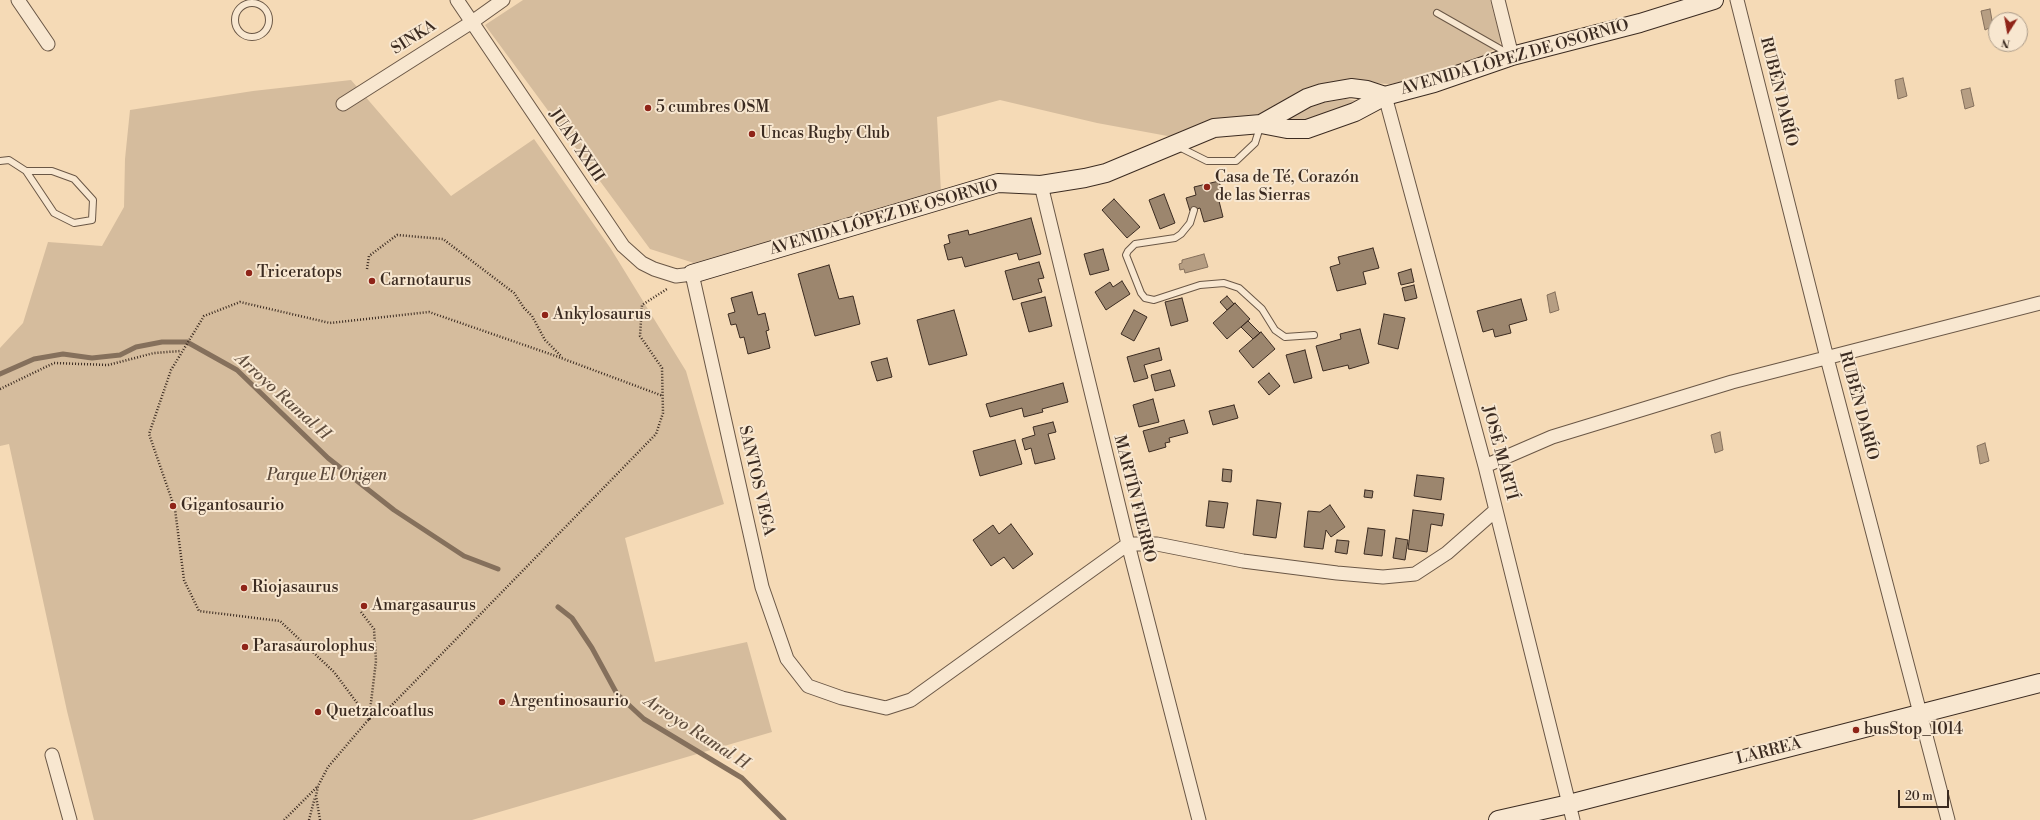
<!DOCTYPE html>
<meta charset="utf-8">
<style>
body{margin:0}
#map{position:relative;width:2040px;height:820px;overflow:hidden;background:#f5dab6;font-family:"Libre Bodoni",serif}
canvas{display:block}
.north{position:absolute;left:1988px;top:12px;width:40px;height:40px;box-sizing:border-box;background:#f8e7d0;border:1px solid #ac9c8a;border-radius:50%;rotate:191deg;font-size:11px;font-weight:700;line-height:16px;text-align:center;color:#3b2b21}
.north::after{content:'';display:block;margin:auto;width:14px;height:18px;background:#8f2418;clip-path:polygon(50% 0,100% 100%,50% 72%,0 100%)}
.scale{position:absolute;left:1898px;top:790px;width:51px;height:18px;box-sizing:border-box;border:2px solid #3b2b21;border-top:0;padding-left:5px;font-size:12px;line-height:14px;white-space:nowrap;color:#3b2b21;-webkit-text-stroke:3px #f8e7d0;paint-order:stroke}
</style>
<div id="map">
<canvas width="2040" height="820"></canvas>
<div class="north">N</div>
<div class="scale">20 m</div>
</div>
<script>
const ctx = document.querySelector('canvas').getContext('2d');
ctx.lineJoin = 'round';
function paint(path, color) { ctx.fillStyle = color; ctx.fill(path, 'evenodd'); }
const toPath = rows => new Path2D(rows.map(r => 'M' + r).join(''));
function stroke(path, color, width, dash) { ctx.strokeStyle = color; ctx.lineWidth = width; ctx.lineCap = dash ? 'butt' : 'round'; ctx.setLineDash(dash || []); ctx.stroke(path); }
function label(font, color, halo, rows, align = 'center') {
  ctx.font = font + ' "Libre Bodoni",serif'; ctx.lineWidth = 4; ctx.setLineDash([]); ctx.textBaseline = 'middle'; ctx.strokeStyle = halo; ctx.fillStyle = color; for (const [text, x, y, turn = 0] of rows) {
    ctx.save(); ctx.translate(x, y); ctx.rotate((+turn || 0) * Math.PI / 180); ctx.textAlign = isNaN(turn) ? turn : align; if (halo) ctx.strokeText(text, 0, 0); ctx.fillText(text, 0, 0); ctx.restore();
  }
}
paint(toPath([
 [523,0,1490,0,1501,41,1498,47,1457,71,1390,84,1352,82,1257,117,1173,137,1097,123,1000,100,937,117,941,192,694,263,650,249,485,25],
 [351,80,451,196,534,139,611,249,686,371,724,504,625,538,655,662,747,642,772,732,472,820,94,820,67,711,9,444,0,446,0,348,23,323,48,242,102,246,124,207,125,159,130,110,253,91],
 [1345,99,1363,101,1303,124,1279,123,1306,106]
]), '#d5bc9d');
const water = toPath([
 [1990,9,1993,26,1985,30,1981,11,1990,9],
 [1903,78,1907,96,1898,99,1895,80,1903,78],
 [1970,88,1974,106,1965,109,1961,90,1970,88],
 [1204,254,1208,267,1185,273,1184,269,1180,270,1179,264,1182,263,1182,260,1204,254],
 [1555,292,1559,310,1550,313,1547,295,1555,292],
 [1720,432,1723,450,1715,453,1711,435,1720,432],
 [1985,443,1989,461,1980,464,1977,446,1985,443]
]);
paint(water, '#b69e83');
stroke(water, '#85705c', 1);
stroke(toPath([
 [0,374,34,359,63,354,92,358,120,355,136,347,162,342,187,342,237,370,328,458,394,510,464,556,498,569],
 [558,607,572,618,592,648,617,694,644,719,742,778,784,820]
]), '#85705c', 5);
const building = toPath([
 [1219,181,1223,196,1218,197,1223,217,1204,222,1200,208,1190,211,1186,198,1196,195,1194,187,1219,181],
 [1164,194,1175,223,1160,229,1149,200,1164,194],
 [1114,199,1140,227,1127,238,1102,210,1114,199],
 [1031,218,1041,254,1019,260,1017,253,965,267,962,257,948,260,944,245,950,243,948,235,968,230,969,235,1031,218],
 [1373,248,1379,268,1363,272,1366,284,1337,291,1330,267,1340,264,1338,257,1373,248],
 [1103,249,1109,270,1090,275,1084,254,1103,249],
 [1039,262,1044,278,1038,279,1042,292,1013,300,1005,271,1039,262],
 [829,265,839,299,853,296,860,324,815,336,798,274,829,265],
 [1411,269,1414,282,1401,285,1398,273,1411,269],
 [1122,281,1130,294,1106,310,1095,292,1110,282,1113,287,1122,281],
 [1414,285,1417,298,1405,301,1402,288,1414,285],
 [752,292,758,315,765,313,769,330,766,331,770,348,748,354,744,337,740,338,736,324,731,325,728,314,735,312,731,298,752,292],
 [1227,296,1234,304,1227,310,1220,302,1227,296],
 [1045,297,1052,326,1029,332,1021,303,1045,297],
 [1182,298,1188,321,1171,326,1165,302,1182,298],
 [1521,299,1527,320,1509,325,1511,333,1495,337,1493,329,1483,332,1477,311,1521,299],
 [1235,303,1250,319,1227,339,1213,323,1235,303],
 [954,310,967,355,929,365,917,320,954,310],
 [1134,310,1147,317,1134,341,1121,334,1134,310],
 [1384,314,1405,318,1398,349,1378,344,1384,314],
 [1248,321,1260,333,1253,339,1241,327,1248,321],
 [1360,329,1369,363,1349,369,1348,365,1323,371,1316,346,1341,339,1340,334,1360,329],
 [1261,332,1275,349,1253,368,1239,351,1261,332],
 [1159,348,1162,360,1144,365,1148,378,1134,382,1127,357,1159,348],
 [1305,350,1312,378,1294,383,1286,355,1305,350],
 [887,358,892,377,877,381,871,362,887,358],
 [1170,370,1175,386,1155,391,1151,375,1170,370],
 [1269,373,1280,386,1269,395,1258,382,1269,373],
 [1063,383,1068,402,1042,409,1043,412,1024,417,1022,408,990,417,986,404,1063,383],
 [1153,399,1159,422,1139,427,1133,405,1153,399],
 [1234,405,1238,418,1213,425,1209,411,1234,405],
 [1184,420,1188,433,1169,438,1170,442,1165,443,1166,447,1149,452,1143,431,1184,420],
 [1053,422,1056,432,1048,434,1055,459,1035,464,1031,448,1025,450,1022,439,1035,435,1033,427,1053,422],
 [1015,440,1022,464,980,476,973,451,1015,440],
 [1223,469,1232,470,1231,482,1222,481,1223,469],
 [1417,475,1444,478,1441,500,1414,496,1417,475],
 [1365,490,1373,491,1372,498,1364,497,1365,490],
 [1257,500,1281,503,1276,538,1253,535,1257,500],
 [1209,501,1228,503,1224,528,1206,526,1209,501],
 [1330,505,1345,527,1331,537,1326,530,1323,549,1304,547,1308,511,1320,512,1330,505],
 [1413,510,1444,514,1442,526,1431,524,1427,552,1408,549,1413,510],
 [1011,524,1033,554,1013,569,1004,557,991,566,973,540,993,525,999,534,1011,524],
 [1368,528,1385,530,1382,556,1364,554,1368,528],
 [1396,538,1408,540,1405,560,1393,558,1396,538],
 [1337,540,1349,541,1347,554,1335,552,1337,540]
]);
paint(building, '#9c866e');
stroke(building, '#3b2b21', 1);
const lane = toPath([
 '235 20a17 17 0 1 1 34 0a17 17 0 1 1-34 0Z',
 [1437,13,1509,54],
 [1177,146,1207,161,1236,161,1255,143,1260,127],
 [0,161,9,160,26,171,54,213,74,223,92,220,93,200,74,179,52,171,26,171],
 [1194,210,1190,223,1181,234,1175,238,1135,244,1128,251,1126,255,1141,293,1145,298,1154,300,1200,285,1224,283,1239,288,1262,309,1275,330,1285,337,1314,335]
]);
const street = toPath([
 [18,0,48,44],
 [457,0,623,246,642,263,654,269,676,276,692,274,762,587,787,659,808,686,842,698,886,708,911,700,1128,544,1157,544,1243,561,1337,573,1383,577,1415,574,1447,553,1496,510],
 [1498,0,1512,56],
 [1737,0,1827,358,1948,820],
 [1385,96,1485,466,1573,820],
 [343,104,472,22,503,0],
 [1041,185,1128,544,1199,820],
 [1485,466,1552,437,1732,382,2040,303],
 [52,755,70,820]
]);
const secondary = toPath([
 [1261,124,1307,98,1322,93,1351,88,1367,90,1385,96],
 [692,274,998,183,1041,185,1085,178,1106,173,1214,128,1261,124,1287,129,1307,129,1355,112,1385,96,1434,83,1512,56,1640,23,1714,0],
 [1498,820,1569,804,2040,683]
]);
stroke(lane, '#6a5746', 8);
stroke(street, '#6a5746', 15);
stroke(secondary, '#3b2b21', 20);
stroke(toPath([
 [367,269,369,256,397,235,443,239,514,293,524,308,532,316,545,340,562,357],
 [0,389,54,363,108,365,154,353,181,351],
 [361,612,374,629,376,661,369,719,334,672,280,621,199,611,184,580,175,509,149,434,171,370,204,316,240,302,330,323,429,312,553,355,663,396],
 [284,820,318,786],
 [309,820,315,797],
 [320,820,316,796,318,786,328,767,369,719,388,709,656,434,663,413,662,368,640,336,642,305,667,289]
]), '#3b2b21', 2.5, [1, 2]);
stroke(lane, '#f8e7d0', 6);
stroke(street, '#f8e7d0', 13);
stroke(secondary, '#f8e7d0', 18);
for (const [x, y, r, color] of [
 [648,108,4,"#8f2418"],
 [752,134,4,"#8f2418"],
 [1207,187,4,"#8f2418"],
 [249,273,4,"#8f2418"],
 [372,281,4,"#8f2418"],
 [545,315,4,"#8f2418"],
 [173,506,4,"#8f2418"],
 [244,588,4,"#8f2418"],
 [364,606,4,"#8f2418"],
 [245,647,4,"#8f2418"],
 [502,702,4,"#8f2418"],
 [318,712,4,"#8f2418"],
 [1856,730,4,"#8f2418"]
]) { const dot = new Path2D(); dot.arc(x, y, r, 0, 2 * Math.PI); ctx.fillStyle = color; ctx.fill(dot); stroke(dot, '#f8e7d0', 1.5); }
label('16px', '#3b2b21', '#f8e7d0', [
 ["SINKA",414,38,-32],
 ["AVENIDA LÓPEZ DE OSORNIO",1515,58,-16],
 ["RUBÉN DARÍO",1778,92,76],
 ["JUAN XXIII",576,146,56],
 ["AVENIDA LÓPEZ DE OSORNIO",884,218,-16],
 ["RUBÉN DARÍO",1858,406,75],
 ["JOSÉ MARTÍ",1499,453,75],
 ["SANTOS VEGA",756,481,77],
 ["MARTÍN FIERRO",1134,499,76],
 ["LARREA",1769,752,-14]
]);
label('16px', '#3b2b21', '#f8e7d0', [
 ["5 cumbres OSM",656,108],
 ["Uncas Rugby Club",760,134],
 ["Casa de Té, Corazón",1215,178],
 ["de las Sierras",1215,196],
 ["Triceratops",257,273],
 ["Carnotaurus",380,281],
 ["Ankylosaurus",553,315],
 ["Gigantosaurio",181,506],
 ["Riojasaurus",252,588],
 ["Amargasaurus",372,606],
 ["Parasaurolophus",253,647],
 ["Argentinosaurio",510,702],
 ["Quetzalcoatlus",326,712],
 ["busStop_1014",1864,730]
], 'left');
label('italic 16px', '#5a483a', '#f8e7d0', [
 ["Parque El Origen",327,476]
]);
label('italic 17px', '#604e3e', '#f8e7d0', [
 ["Arroyo Ramal H",282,397,42],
 ["Arroyo Ramal H",696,733,33]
]);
</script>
